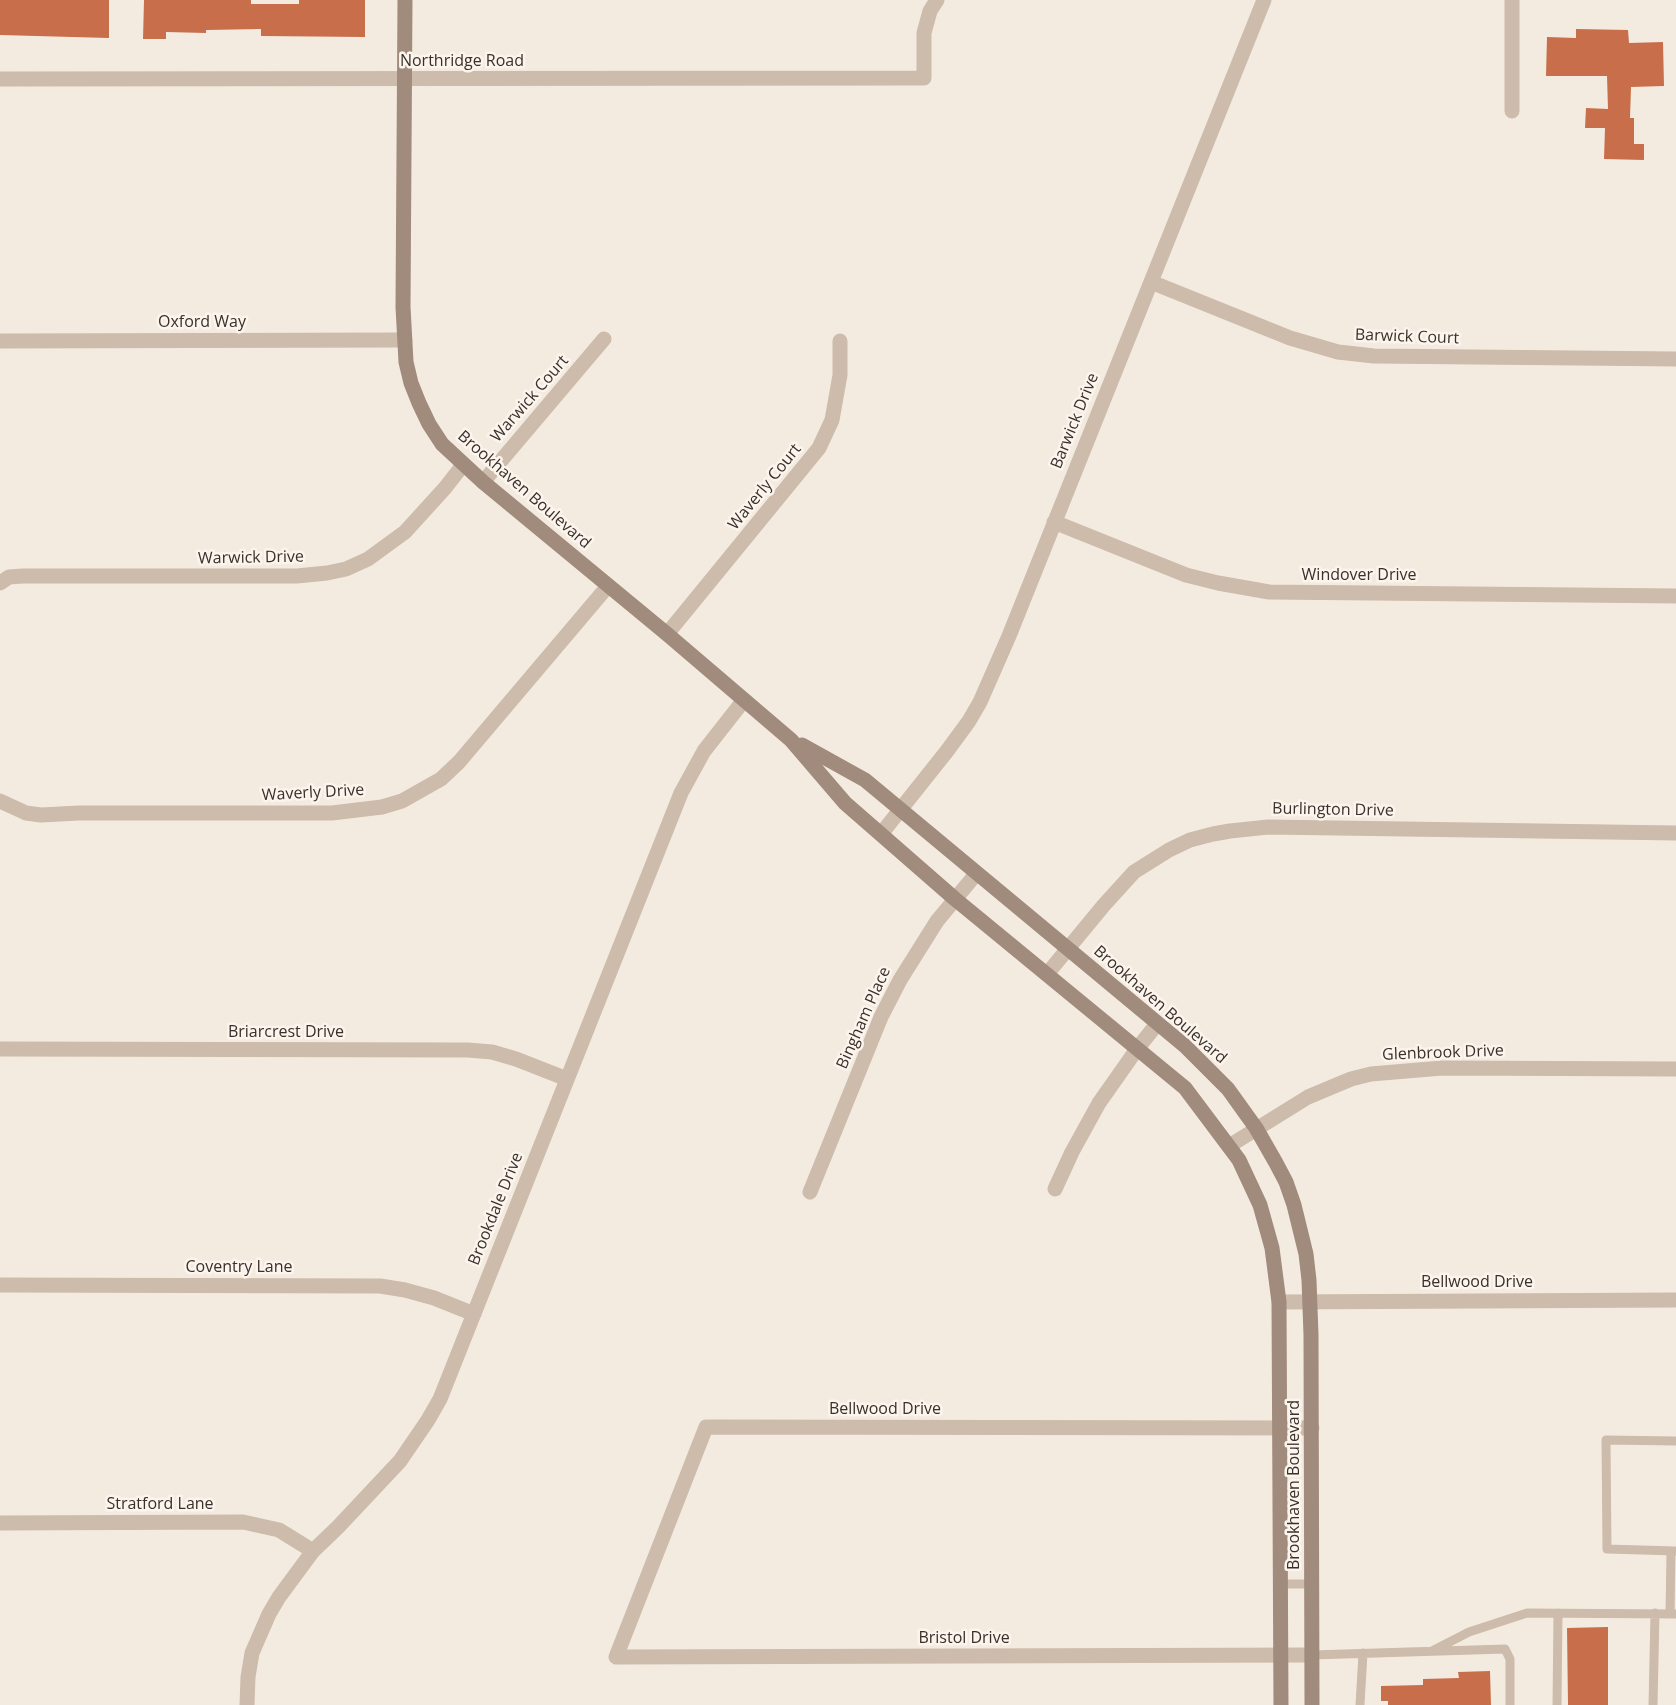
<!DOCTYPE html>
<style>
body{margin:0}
canvas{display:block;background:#f4ebe0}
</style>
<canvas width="1676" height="1705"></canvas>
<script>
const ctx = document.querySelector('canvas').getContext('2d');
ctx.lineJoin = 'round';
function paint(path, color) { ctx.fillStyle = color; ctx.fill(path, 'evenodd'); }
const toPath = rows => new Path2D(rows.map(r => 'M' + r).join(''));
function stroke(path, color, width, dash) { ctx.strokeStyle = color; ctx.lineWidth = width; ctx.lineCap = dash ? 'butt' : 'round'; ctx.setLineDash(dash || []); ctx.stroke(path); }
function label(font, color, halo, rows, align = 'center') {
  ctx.font = font + ' "Open Sans",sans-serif'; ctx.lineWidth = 5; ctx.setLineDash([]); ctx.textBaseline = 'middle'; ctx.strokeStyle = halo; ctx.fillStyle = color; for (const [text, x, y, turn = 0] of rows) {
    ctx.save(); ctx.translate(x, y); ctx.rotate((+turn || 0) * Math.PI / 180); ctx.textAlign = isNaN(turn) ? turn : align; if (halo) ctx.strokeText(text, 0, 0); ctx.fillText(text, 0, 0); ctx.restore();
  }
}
paint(toPath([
 [0,0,109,0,109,38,0,35],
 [144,0,251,0,251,4,299,4,299,0,365,0,365,37,261,36,261,29,206,30,206,33,166,32,166,39,143,39],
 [1576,29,1628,30,1629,43,1663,42,1664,86,1631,87,1630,118,1634,118,1634,144,1644,144,1644,160,1604,159,1605,128,1585,128,1586,108,1608,109,1607,76,1546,76,1547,37,1576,38],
 [1608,1627,1608,1705,1568,1705,1567,1628],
 [1490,1671,1491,1705,1388,1705,1388,1701,1381,1701,1381,1686,1423,1685,1423,1679,1459,1678,1458,1672]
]), '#c86e4a');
stroke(toPath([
 [1676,1441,1606,1440,1607,1549,1676,1551],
 [1280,1584,1312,1584],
 [1670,1614,1671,1551],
 [1432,1651,1469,1632,1527,1613,1676,1614],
 [1312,1655,1505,1649,1510,1659,1510,1705],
 [1360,1705,1363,1653],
 [1557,1705,1558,1613],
 [1653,1705,1655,1613]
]), '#cdbcab', 9);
stroke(toPath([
 [0,79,924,78,924,33,930,11,937,0],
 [1512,111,1512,0],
 [1151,282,1290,338,1338,352,1374,356,1676,359],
 [0,341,405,340],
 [483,482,604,339],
 [1054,522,1186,575,1218,583,1269,592,1676,596],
 [0,583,9,577,23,576,297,576,327,573,346,569,368,559,405,532,445,488,463,465],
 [667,634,819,448,832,420,840,375,840,341],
 [0,801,26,813,41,815,79,813,332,813,382,807,402,801,441,779,459,762,608,586],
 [881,834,947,751,969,721,980,702,1009,636,1264,0],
 [1047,974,1104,905,1134,872,1169,850,1190,840,1213,834,1230,831,1268,827,1676,833],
 [0,1049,468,1050,492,1052,516,1059,567,1079],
 [1229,1146,1308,1097,1351,1079,1371,1074,1442,1068,1676,1069],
 [1055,1189,1072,1152,1099,1103,1137,1049,1157,1024],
 [810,1192,881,1017,900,980,937,921,976,874],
 [0,1285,380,1286,405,1290,434,1298,474,1314],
 [1279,1302,1676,1300],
 [1312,1428,706,1427,616,1657,1312,1655],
 [0,1523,243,1522,279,1530,313,1551],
 [247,1705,248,1677,252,1653,269,1614,279,1597,313,1551,338,1527,400,1461,428,1420,440,1399,681,793,704,751,744,700]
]), '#cdbcab', 15);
stroke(toPath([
 [405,0,403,307,406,362,411,383,419,403,429,424,442,444,483,482,667,634,791,740,845,803,955,899,1185,1088,1239,1160,1260,1205,1272,1248,1279,1302,1281,1705],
 [802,745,865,780,1185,1046,1228,1089,1256,1128,1276,1163,1286,1182,1294,1205,1306,1254,1309,1280,1311,1335,1312,1705]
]), '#a18b7c', 15);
label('16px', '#3a302b', '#fbf5ed', [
 ["Northridge Road",462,61],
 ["Oxford Way",202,322],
 ["Barwick Court",1407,337,2],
 ["Warwick Court",530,399,-49],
 ["Barwick Drive",1075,421,-68],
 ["Waverly Court",765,487,-51],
 ["Brookhaven Boulevard",524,490,41],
 ["Warwick Drive",251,558,-1],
 ["Windover Drive",1359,575],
 ["Waverly Drive",313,793,-3],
 ["Burlington Drive",1333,810,1],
 ["Brookhaven Boulevard",1160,1005,41],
 ["Bingham Place",864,1018,-66],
 ["Briarcrest Drive",286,1032],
 ["Glenbrook Drive",1443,1053,-2],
 ["Brookdale Drive",496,1209,-68],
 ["Coventry Lane",239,1267],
 ["Bellwood Drive",1477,1282],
 ["Bellwood Drive",885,1409],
 ["Brookhaven Boulevard",1294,1485,-90],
 ["Stratford Lane",160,1504],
 ["Bristol Drive",964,1638]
]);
</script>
